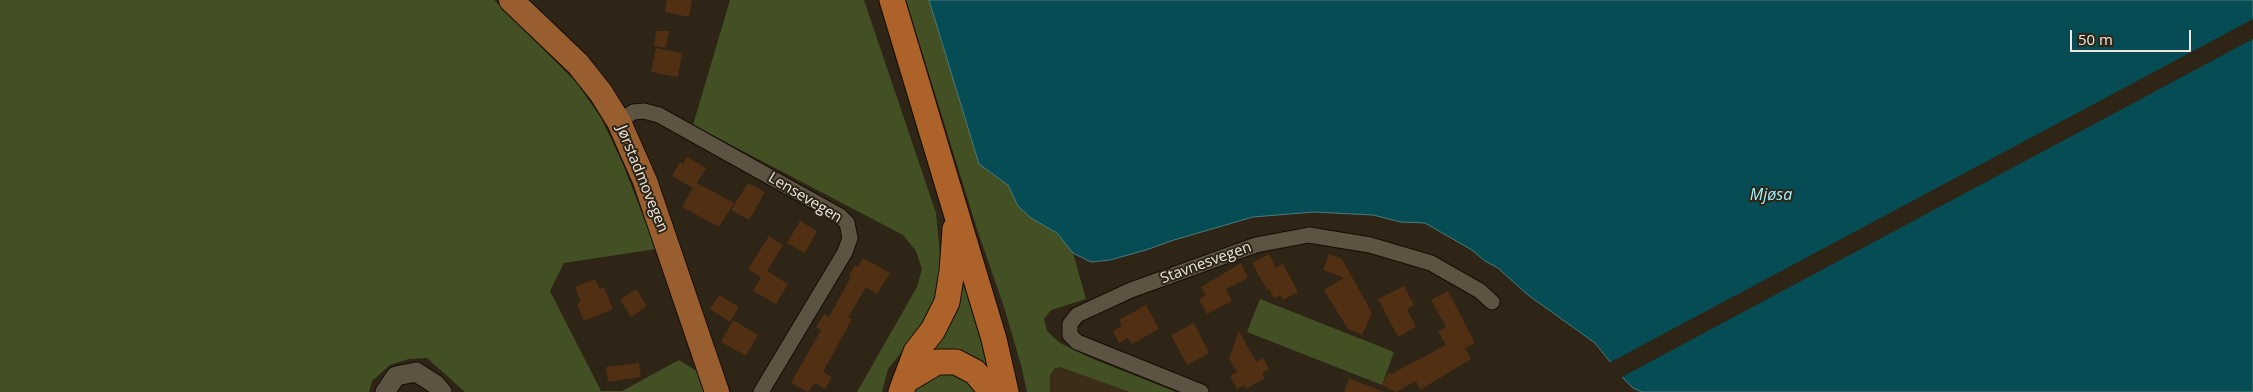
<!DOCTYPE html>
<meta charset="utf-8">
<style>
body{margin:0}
#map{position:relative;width:2253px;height:392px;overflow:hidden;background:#2e2516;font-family:"Open Sans",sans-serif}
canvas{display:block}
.scale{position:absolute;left:2070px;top:30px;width:121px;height:22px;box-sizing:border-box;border:2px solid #eee7de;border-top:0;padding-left:6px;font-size:15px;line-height:18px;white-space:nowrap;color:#eee7de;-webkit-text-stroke:4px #2e2516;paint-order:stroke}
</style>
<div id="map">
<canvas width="2253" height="392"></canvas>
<div class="scale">50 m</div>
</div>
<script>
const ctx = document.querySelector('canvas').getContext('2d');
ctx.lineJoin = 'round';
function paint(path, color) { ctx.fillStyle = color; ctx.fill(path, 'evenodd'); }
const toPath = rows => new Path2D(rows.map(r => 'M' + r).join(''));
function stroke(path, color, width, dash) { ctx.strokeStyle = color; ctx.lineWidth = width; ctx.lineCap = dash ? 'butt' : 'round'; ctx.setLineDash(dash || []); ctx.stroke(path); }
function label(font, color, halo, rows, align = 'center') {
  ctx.font = font + ' "Open Sans",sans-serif'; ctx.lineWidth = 4; ctx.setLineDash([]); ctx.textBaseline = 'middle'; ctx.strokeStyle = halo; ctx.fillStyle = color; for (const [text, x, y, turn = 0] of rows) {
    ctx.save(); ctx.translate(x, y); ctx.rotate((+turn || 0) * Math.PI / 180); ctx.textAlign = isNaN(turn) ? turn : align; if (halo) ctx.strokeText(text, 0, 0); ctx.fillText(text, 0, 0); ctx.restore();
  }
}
paint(toPath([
 [1058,365,1150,392,1050,392,1048,369]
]), '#3b2e19');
paint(toPath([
 [0,0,494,0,576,82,601,118,622,162,656,249,564,263,550,291,601,391,622,391,679,360,698,372,706,392,465,392,427,358,409,359,390,365,372,381,369,392,0,392],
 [730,0,864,0,936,213,942,277,927,320,888,369,882,392,857,392,917,287,922,269,916,251,903,235,693,125],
 [906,0,929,0,979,163,1008,185,1018,206,1031,218,1057,233,1073,253,1086,299,1051,310,1044,319,1047,331,1060,343,1093,359,1176,392,1130,392,1060,367,1055,368,1050,375,1050,392,1027,392,1021,365,1005,310,976,226],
 [962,273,981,337,990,372,922,356],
 [1260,299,1394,352,1382,385,1247,332],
 [952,367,979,392,915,392,917,387]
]), '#425023');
const water = toPath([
 [929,0,2253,0,2253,392,1642,392,1633,388,1624,379,1595,343,1528,295,1498,268,1485,261,1472,250,1425,223,1401,222,1373,215,1314,212,1253,217,1174,240,1146,250,1110,260,1091,262,1073,253,1057,233,1031,218,1018,206,1008,185,979,164,929,0]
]);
paint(water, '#064c54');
stroke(water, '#4c7a7d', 1);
paint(toPath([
 [2253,19,2253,39,1620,378,1609,363]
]), '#2e2516');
paint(toPath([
 [667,0,692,0,689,17,665,12],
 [656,31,669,31,666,48,654,46],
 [656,48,682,53,678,77,651,72],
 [687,157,706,168,697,183,734,203,719,227,682,207,693,188,672,176,680,162,683,164],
 [748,183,765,192,749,220,731,210],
 [800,221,817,231,805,253,787,243],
 [769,236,783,245,767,271,788,284,776,304,753,291,761,277,748,269],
 [1269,254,1276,268,1283,264,1298,292,1283,300,1280,295,1274,298,1269,289,1267,290,1252,263],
 [1329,254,1342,259,1372,313,1362,335,1348,329,1324,290,1344,278,1323,270],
 [863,258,890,273,877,294,866,287,848,318,852,319,823,372,832,377,825,389,815,383,808,392,791,383,821,330,816,327,824,314,829,317,851,277,849,276,855,265,858,267],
 [1241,263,1248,278,1226,289,1232,301,1207,314,1199,299,1206,296,1201,287],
 [595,279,600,289,604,287,613,309,584,321,577,304,581,302,575,287],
 [1404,286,1414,305,1407,309,1416,327,1398,337,1378,299],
 [636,289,647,306,631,317,620,300],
 [1448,291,1475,343,1465,348,1471,359,1420,390,1416,381,1396,392,1382,385,1389,372,1391,374,1446,345,1438,331,1446,327,1431,300],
 [719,295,739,307,730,322,710,309],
 [1146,305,1159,329,1132,344,1128,338,1119,343,1113,331,1122,326,1119,320],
 [733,320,758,335,746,356,721,342],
 [1194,323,1209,353,1187,365,1171,335],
 [1239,331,1256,362,1263,358,1269,369,1262,373,1265,378,1246,389,1244,385,1237,389,1230,376,1237,372,1229,358],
 [639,363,641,377,608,382,606,367],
 [1349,378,1384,392,1344,392]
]), '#502f13');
const minor = toPath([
 [619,122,633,112,644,111,659,115,840,216,847,223,850,238,845,252,761,392],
 [1201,392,1077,342,1070,335,1070,324,1077,315,1131,290,1256,245,1309,235,1370,245,1431,263,1480,291,1492,302]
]);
const tertiary = toPath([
 [385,392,396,376,416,372,435,384,442,392]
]);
const primary = toPath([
 [511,0,578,64,601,93,619,122,645,181,717,392]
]);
const trunk = toPath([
 [892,0,994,339,1006,392],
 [905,381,937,362,956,362,975,372,992,392],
 [901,392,916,352,933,330,947,302,952,271,955,229]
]);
stroke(minor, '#160e02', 17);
stroke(tertiary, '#160e02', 21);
stroke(primary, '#160e02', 26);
stroke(trunk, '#160e02', 27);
stroke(minor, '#5d5343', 15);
stroke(tertiary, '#5d5343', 19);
stroke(primary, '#985e2f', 24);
stroke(trunk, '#ac6228', 25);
label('15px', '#eee7de', '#2e2516', [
 ["Jørstadmovegen",642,179,68],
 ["Lensevegen",805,198,31],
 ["Stavnesvegen",1206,263,-20]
]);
label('italic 16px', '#a0f2fe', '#2e2516', [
 ["Mjøsa",1771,195]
]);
</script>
